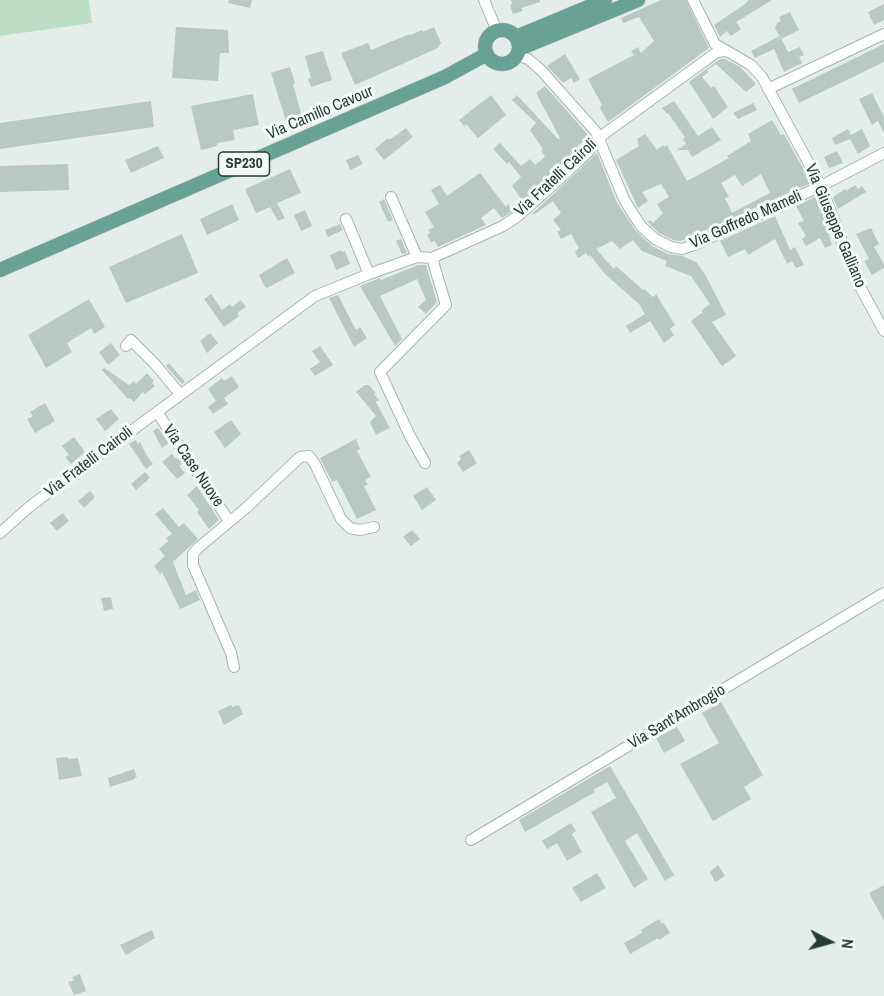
<!DOCTYPE html>
<style>
body{margin:0}
#map{position:relative;width:884px;height:996px;overflow:hidden;background:#e4ede9;font-family:"Archivo Narrow",sans-serif}
canvas{display:block}
.north{position:absolute;left:800px;top:912px;width:60px;height:60px;-webkit-text-stroke:4px #f4f9f7;paint-order:stroke;rotate:96deg;font-size:16px;font-weight:700;line-height:24px;text-align:center;color:#233e37}
.north::after{content:'';display:block;margin:auto;width:21px;height:27px;background:#233e37;clip-path:polygon(50% 0,100% 100%,50% 72%,0 100%)}
</style>
<div id="map">
<canvas width="884" height="996"></canvas>
<div class="north">N</div>
</div>
<script>
const ctx = document.querySelector('canvas').getContext('2d');
ctx.lineJoin = 'round';
function paint(path, color) { ctx.fillStyle = color; ctx.fill(path, 'evenodd'); }
const toPath = rows => new Path2D(rows.map(r => 'M' + r).join(''));
function stroke(path, color, width, dash) { ctx.strokeStyle = color; ctx.lineWidth = width; ctx.lineCap = dash ? 'butt' : 'round'; ctx.setLineDash(dash || []); ctx.stroke(path); }
function label(font, color, halo, rows, align = 'center') {
  ctx.font = font + ' "Archivo Narrow",sans-serif'; ctx.lineWidth = 6; ctx.setLineDash([]); ctx.textBaseline = 'middle'; ctx.strokeStyle = halo; ctx.fillStyle = color; for (const [text, x, y, turn = 0] of rows) {
    ctx.save(); ctx.translate(x, y); ctx.rotate((+turn || 0) * Math.PI / 180); ctx.textAlign = isNaN(turn) ? turn : align; if (halo) ctx.strokeText(text, 0, 0); ctx.fillText(text, 0, 0); ctx.restore();
  }
}
paint(toPath([
 [0,0,89,0,92,23,0,36]
]), '#bddec6');
paint(toPath([
 [229,0,252,0,250,8,228,3],
 [511,0,540,0,540,2,521,8,523,11,513,14,510,5,512,4],
 [661,0,686,0,709,48,608,122,600,108,602,105,588,79,634,55,631,51,638,47,641,53,654,41,639,17,623,23,621,18],
 [749,0,772,0,736,22,741,29,731,36,727,31,720,37,714,25,745,4],
 [884,4,884,20,874,25,868,12],
 [790,12,799,30,781,39,775,28,777,23,781,21,779,17],
 [176,27,228,30,229,53,220,53,218,81,172,78],
 [434,27,441,43,438,48,355,85,341,53,368,43,371,50,410,34,411,35,422,30,423,32],
 [780,36,788,52,800,47,804,55,799,57,802,63,784,72,774,49,755,58,751,51],
 [884,44,884,62,799,103,792,89],
 [323,51,332,80,311,87,308,79,311,78,305,56],
 [565,54,580,79,574,83,571,78,563,83,547,66],
 [720,59,725,59,740,67,756,84,746,92,716,64,707,70,708,73,702,77,711,88,714,86,728,107,713,119,689,82],
 [290,67,295,83,293,84,301,113,286,121,271,73],
 [545,86,589,136,577,147,579,150,523,201,512,186,521,177,509,162,507,164,493,149,500,143,521,166,530,159,535,165,545,157,541,150,543,149,530,130,536,123,512,100,517,95,558,139,560,138,536,93],
 [872,93,884,117,884,133,878,121,872,125,859,99],
 [253,94,259,125,233,130,235,140,217,143,218,145,214,147,201,150,191,106],
 [491,95,506,115,478,138,466,124,464,126,459,120],
 [151,101,154,127,0,149,0,123],
 [674,101,698,136,712,127,721,140,692,157,688,150,677,150,686,144,683,139,685,137,668,113,667,114,662,108],
 [753,103,757,110,738,119,733,113],
 [772,120,781,135,784,134,811,183,681,241,673,240,659,233,648,222,650,220,653,223,663,213,657,204,669,197,661,184,642,192,648,201,638,208,616,160,639,146,637,139,645,134,657,150,663,145,664,147,667,145,687,181,729,158,727,156,751,141,748,134],
 [761,174,770,193,732,213,725,198,729,197,721,183,735,175,742,186],
 [406,128,413,137,384,160,375,149,388,138,389,140],
 [848,129,851,135,862,129,870,146,858,154,850,139,835,145,832,138],
 [158,146,164,158,131,173,125,160],
 [837,151,843,163,829,168,824,157],
 [597,153,617,203,636,231,652,246,668,254,682,256,696,262,706,276,726,315,712,322,736,356,722,366,691,321,703,312,702,310,710,304,691,276,665,266,667,261,642,251,633,240,620,249,612,241,596,249,614,269,616,266,643,290,644,289,653,297,656,294,675,325,670,329,674,335,664,343,650,321,630,333,626,326,645,314,639,304,605,274,590,255,588,256,586,253,578,258,575,252,579,248,571,234,561,239,557,231,561,230,553,220,561,213,553,201,535,214,532,214],
 [358,155,363,164,350,170,346,160],
 [68,164,69,190,0,192,0,166],
 [290,169,301,193,277,203,285,218,278,221,270,207,256,213,245,189],
 [480,173,506,207,508,204,513,211,502,218,494,208,481,218,486,225,438,247,435,241,431,242,427,235,430,233,428,230,434,227,425,212,439,204,431,190,440,185,447,196],
 [855,185,858,189,862,186,866,192,838,209,833,197,845,189,846,191],
 [817,196,832,245,825,248,820,238,806,246,802,239,806,236,798,223,804,221,796,206],
 [384,199,393,220,388,222,379,202],
 [232,204,239,220,207,235,200,219],
 [305,210,312,226,301,231,294,215],
 [775,216,790,250,795,247,804,265,796,268,792,261,787,264,775,239,748,255,745,249,728,257,720,241],
 [340,224,343,230,328,237,325,230],
 [871,228,879,244,874,247,884,264,884,268,872,275,864,261,869,259,856,234],
 [182,234,198,273,126,303,109,267],
 [401,239,407,253,402,254,396,241],
 [341,250,342,252,345,251,350,264,336,270,330,255],
 [287,258,295,273,267,288,265,287,259,275],
 [418,265,426,265,437,302,426,314,418,307,426,300,417,279,380,296,402,339,395,346,360,286,380,278,381,280],
 [211,294,222,310,230,304,232,307,241,300,246,307,237,313,239,316,224,327,204,299],
 [338,295,356,330,360,327,367,338,354,347,329,298],
 [89,299,105,327,94,334,91,328,67,343,72,352,46,368,28,335],
 [210,333,218,343,207,353,200,341],
 [111,343,120,355,108,365,99,352],
 [320,346,333,365,315,376,310,369,320,362,312,351],
 [169,363,185,382,182,384,166,366],
 [104,368,129,385,134,381,136,384,147,373,154,381,152,383,155,386,145,394,143,392,134,402,130,398,128,399,102,370],
 [232,376,239,387,224,398,228,404,213,414,208,407,216,401,208,389,222,378,224,381],
 [365,385,369,385,376,393,374,394,379,400,376,402,390,428,376,435,370,422,376,416,356,392],
 [45,403,55,421,35,433,27,419,33,416,30,412],
 [111,409,119,419,105,431,96,419],
 [231,420,241,434,225,448,214,432],
 [158,428,169,443,162,448,153,431],
 [74,437,85,452,71,464,65,457,69,455,62,446],
 [356,439,360,449,357,451,371,477,365,480,368,485,364,486,376,510,357,519,337,480,332,482,320,458],
 [136,440,138,444,140,442,147,456,153,464,146,469,129,444],
 [469,450,477,463,463,472,457,463,461,459,459,456],
 [172,454,176,459,178,458,182,464,179,466,185,473,177,479,162,462],
 [145,472,150,478,136,490,131,484],
 [197,486,219,520,209,529,197,512,199,510,187,495],
 [427,487,436,500,422,510,413,496],
 [90,491,95,497,84,508,78,501],
 [163,508,179,527,184,523,198,539,173,562,186,595,196,590,200,600,180,609,162,572,160,574,154,566,165,556,159,549,168,541,166,538,172,534,155,514],
 [63,513,69,521,57,531,50,523],
 [412,530,420,539,411,546,403,537],
 [111,597,113,609,104,611,101,598],
 [721,702,763,775,744,787,751,799,713,821,680,764,719,743,702,713],
 [231,705,232,707,239,705,243,714,224,725,218,711],
 [677,727,685,741,664,753,656,738],
 [68,757,68,759,78,758,82,776,59,780,56,758],
 [610,766,674,875,665,881,637,833,625,841,648,879,634,888,591,812,616,798,607,782,593,790,595,792,525,832,519,820],
 [134,769,137,777,135,777,135,779,110,787,108,778],
 [571,823,576,831,572,834,582,852,567,861,557,843,547,849,542,841],
 [718,865,725,876,715,882,710,872],
 [597,873,606,888,581,902,572,888],
 [884,885,884,921,869,893],
 [659,919,662,924,664,923,670,933,659,940,658,938,630,954,624,943,642,933,641,930],
 [152,930,155,938,126,955,120,945],
 [80,974,86,991,74,995,68,982,74,980,72,977]
]), '#b9c8c2');
const minor = toPath([
 [484,0,497,31],
 [693,0,715,44,751,65,762,77,821,186,857,281,884,331],
 [517,55,528,59,541,70,596,132,624,199,631,211,641,226,655,239,671,247,682,249,694,245,821,186,884,153],
 [768,89,884,34],
 [391,197,417,257],
 [346,219,369,274],
 [126,346,131,340,155,364,180,394],
 [157,412,229,521],
 [425,463,409,434,380,372,446,305,432,258],
 [0,533,28,508,74,473,315,296,369,274,417,257,432,258,503,226,518,216,556,182,588,152,600,137,717,52,727,51],
 [234,667,231,653,193,565,193,554,198,548,246,508,300,457,309,456,315,464,341,519,350,528,360,530,374,527],
 [471,840,884,593]
]);
const major = toPath([
 '485 47a17 17 0 1 1 34 0a17 17 0 1 1-34 0Z',
 [516,37,605,0],
 [519,49,638,0],
 [0,270,445,77,487,54]
]);
stroke(minor, '#a6b5b0', 12);
stroke(major, '#c1c9c7', 15);
stroke(minor, '#fff', 10);
stroke(major, '#69a294', 14);
for (const [x, y, w] of [
 [244,164,51]
]) { const box = new Path2D(); box.roundRect(x - w / 2, y - 12, w, 24, 4.5); ctx.fillStyle = '#f4f9f7'; ctx.fill(box); stroke(box, '#233e37', 1.5); }
label('bold 15px', '#233e37', null, [
 ["SP230",244,164]
]);
label('16px', '#233e37', '#f4f9f7', [
 ["Via Camillo Cavour",320,113,-23],
 ["Via Fratelli Cairoli",556,178,-43],
 ["Via Goffredo Mameli",746,220,-24],
 ["Via Giuseppe Galliano",835,226,67],
 ["Via Fratelli Cairoli",89,462,-37],
 ["Via Case Nuove",193,466,56],
 ["Via Sant'Ambrogio",677,717,-31]
]);
</script>
